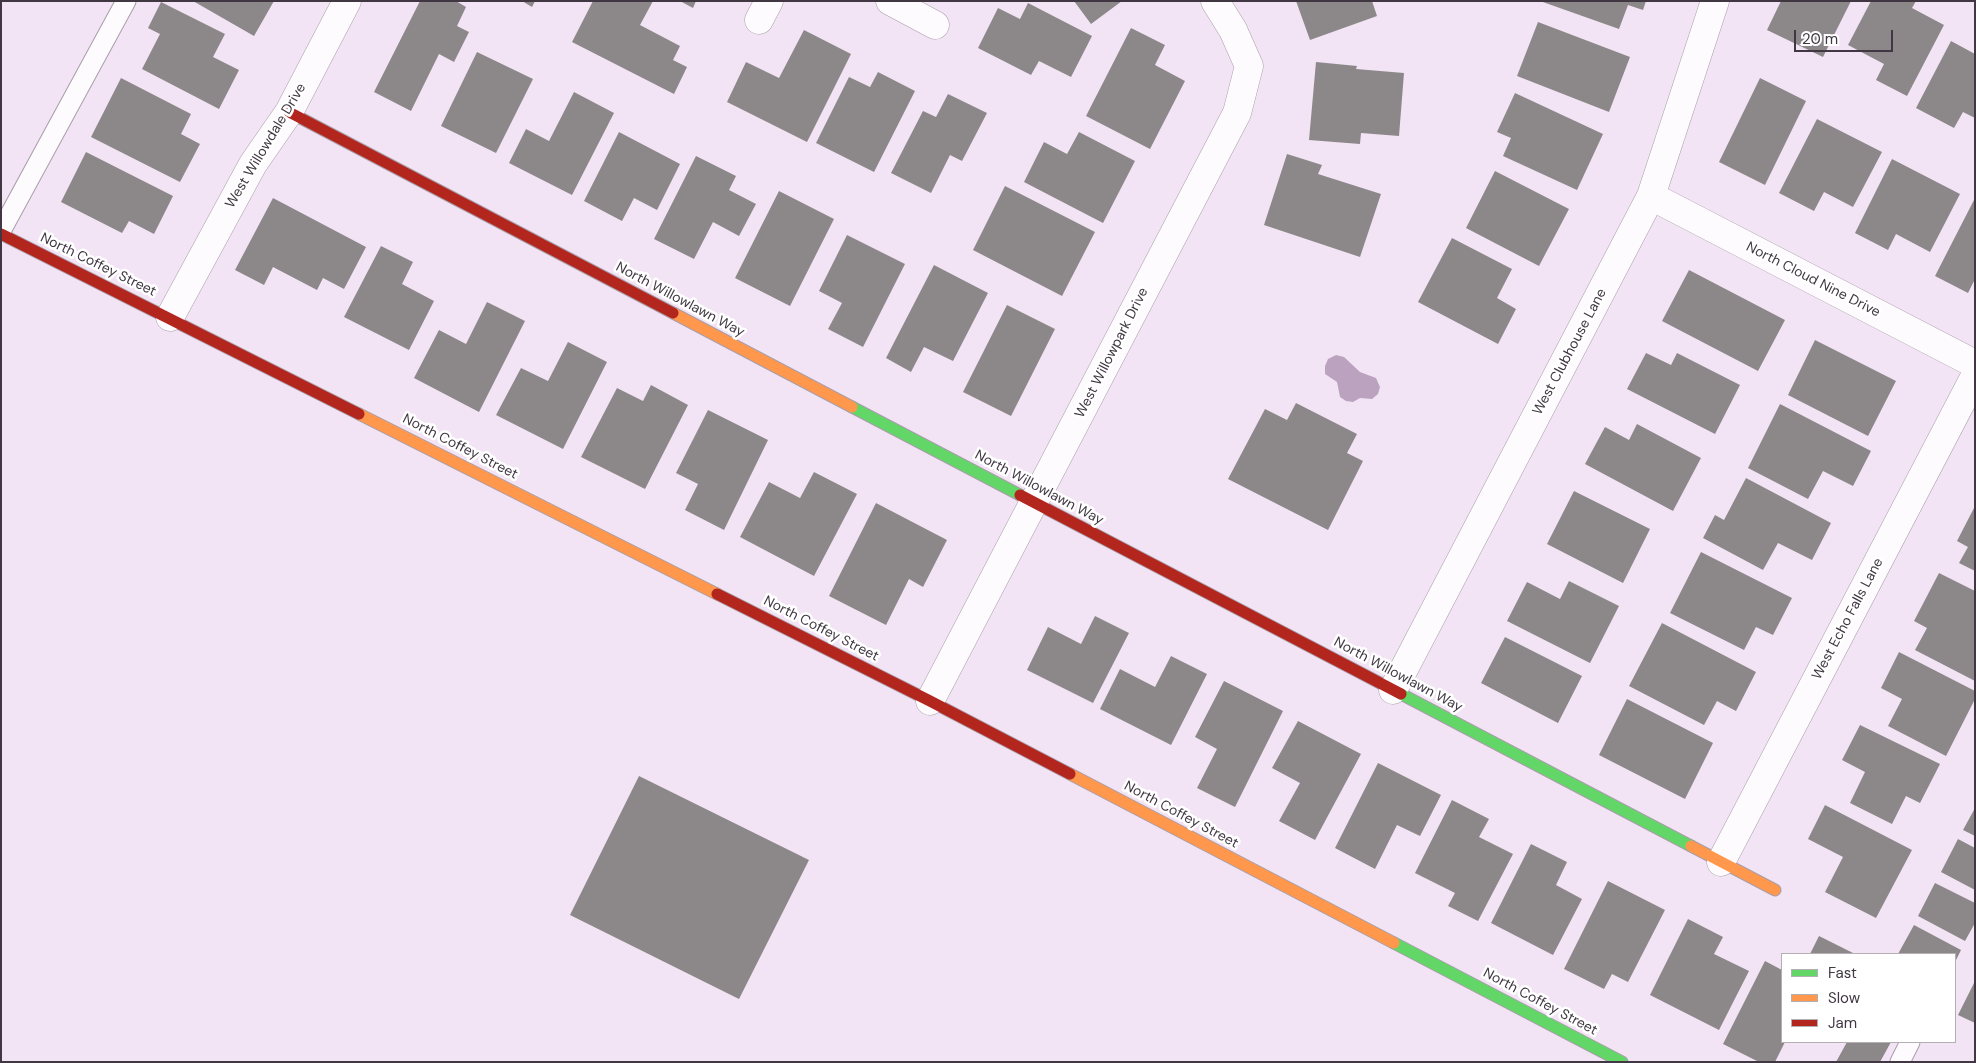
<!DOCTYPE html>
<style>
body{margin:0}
#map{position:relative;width:1976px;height:1063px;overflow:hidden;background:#f2e4f4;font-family:"DM Sans",sans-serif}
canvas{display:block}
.frame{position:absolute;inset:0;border:2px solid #403742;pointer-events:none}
.legend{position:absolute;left:1781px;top:953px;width:175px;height:90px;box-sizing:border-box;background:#fff;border:1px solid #b3afb3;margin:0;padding:6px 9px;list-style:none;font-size:15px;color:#403742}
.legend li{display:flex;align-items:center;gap:10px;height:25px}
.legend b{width:25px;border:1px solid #b3afb3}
.scale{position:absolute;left:1794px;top:30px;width:99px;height:22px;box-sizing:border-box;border:2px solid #403742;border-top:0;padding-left:6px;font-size:15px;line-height:18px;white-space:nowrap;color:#403742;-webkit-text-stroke:4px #fff;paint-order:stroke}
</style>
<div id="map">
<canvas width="1976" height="1063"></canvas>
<div class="frame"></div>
<ul class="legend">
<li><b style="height:6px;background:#63d668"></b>Fast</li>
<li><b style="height:6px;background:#ff974d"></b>Slow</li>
<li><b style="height:6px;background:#b3261e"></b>Jam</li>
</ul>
<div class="scale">20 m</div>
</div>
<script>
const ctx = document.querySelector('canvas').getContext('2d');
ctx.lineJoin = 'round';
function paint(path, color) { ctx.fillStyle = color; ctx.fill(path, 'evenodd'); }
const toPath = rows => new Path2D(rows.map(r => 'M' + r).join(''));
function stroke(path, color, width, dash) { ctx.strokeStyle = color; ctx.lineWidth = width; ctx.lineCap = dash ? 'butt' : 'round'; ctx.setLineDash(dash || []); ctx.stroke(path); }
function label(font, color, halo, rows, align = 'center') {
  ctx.font = font + ' "DM Sans",sans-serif'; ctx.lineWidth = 5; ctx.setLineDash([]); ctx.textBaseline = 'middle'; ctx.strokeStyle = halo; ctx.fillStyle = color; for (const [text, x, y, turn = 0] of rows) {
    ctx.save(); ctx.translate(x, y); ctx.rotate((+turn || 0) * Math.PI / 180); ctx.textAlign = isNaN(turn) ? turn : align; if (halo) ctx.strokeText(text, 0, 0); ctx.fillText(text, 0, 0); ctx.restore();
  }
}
paint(toPath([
 [1336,355,1344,357,1360,372,1376,378,1380,387,1378,394,1372,399,1360,398,1353,402,1346,401,1340,397,1337,382,1325,374,1325,366,1328,359]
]), '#bba3c0');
paint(toPath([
 [193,1,274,1,254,36],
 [420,1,456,1,466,7,457,26,469,32,454,62,439,54,411,111,374,92],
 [522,1,535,1,532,7],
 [593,1,653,1,640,25,680,46,673,60,687,67,674,94,572,42],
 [680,1,696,1,693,8],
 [1074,1,1122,1,1091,24],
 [1296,1,1372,1,1377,16,1310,40],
 [1540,1,1646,1,1643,10,1628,5,1619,29],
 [1781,1,1851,1,1823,57,1767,30],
 [1871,1,1916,1,1912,8,1944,25,1907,96,1876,80,1884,64,1848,45],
 [161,2,225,34,213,57,239,70,219,109,142,69,160,34,148,28],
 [1028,3,1092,36,1071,77,1039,61,1031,75,978,48,998,8,1020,19],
 [1538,22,1630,57,1609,112,1517,76],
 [1131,28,1165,45,1155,65,1185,81,1150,149,1086,116],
 [804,30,851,54,807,142,727,102,746,62,779,78],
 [1951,41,1975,54,1975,118,1963,112,1954,128,1916,108],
 [477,52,533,79,496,153,441,126],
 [1316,62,1357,66,1356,69,1404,73,1399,136,1361,133,1360,144,1309,140],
 [878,72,915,91,874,172,816,143,849,77,870,87],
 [121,78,191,114,181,134,200,144,180,182,91,137],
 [1760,78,1806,101,1765,185,1719,162],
 [574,92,614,113,572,195,509,163,526,129,549,141],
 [1515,93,1603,134,1577,190,1503,156,1511,138,1497,132],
 [948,94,987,113,962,161,950,155,931,193,891,173,923,111,936,117],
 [1817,119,1882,152,1853,207,1824,192,1814,211,1779,193],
 [619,132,680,164,657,210,634,198,622,221,584,201],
 [1079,132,1135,161,1103,223,1024,182,1044,142,1067,154],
 [86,152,173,196,154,234,129,221,122,233,61,202],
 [1287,154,1322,165,1318,174,1381,194,1360,257,1264,225],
 [696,156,736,176,729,190,756,204,739,236,713,222,694,259,654,239],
 [1892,159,1960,194,1930,252,1896,234,1888,250,1855,233],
 [1495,171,1569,209,1539,266,1466,228],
 [1005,186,1095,232,1062,296,973,250],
 [779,191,834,219,790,306,735,278],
 [273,198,366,247,344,289,323,278,317,290,273,267,264,285,235,270],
 [1975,198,1975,279,1968,293,1935,276],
 [847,235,905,264,863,347,828,329,842,303,819,291],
 [1452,238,1512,269,1497,298,1516,309,1498,344,1418,302],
 [381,246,413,262,402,284,434,301,409,350,344,317],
 [934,265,988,293,953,361,924,347,911,372,886,358],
 [1689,270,1785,320,1758,371,1662,321],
 [487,302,525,321,479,412,414,378,439,330,466,344],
 [1007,305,1055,329,1011,416,963,392],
 [1815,340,1896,381,1868,436,1788,395],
 [568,342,607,362,563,449,496,415,521,368,548,381],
 [1646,353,1671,365,1677,353,1740,385,1715,434,1627,389],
 [651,385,688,405,645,489,581,457,617,388,643,401],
 [1296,403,1357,434,1347,453,1363,461,1328,530,1228,479,1265,409,1287,420],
 [1780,404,1871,451,1853,486,1823,471,1808,499,1748,468],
 [708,410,768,440,724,530,685,510,698,484,676,473],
 [1637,424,1701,458,1673,511,1585,464,1605,427,1629,440],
 [814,472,857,494,814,576,740,537,769,482,800,498],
 [1746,478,1831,523,1812,560,1778,543,1763,570,1703,538,1715,515,1724,520],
 [1574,491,1650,529,1623,583,1547,544],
 [876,503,947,540,923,587,909,579,886,625,829,596],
 [1975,506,1975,571,1959,563,1968,547,1957,541],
 [1701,552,1792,598,1773,635,1756,627,1744,650,1670,613],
 [1939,573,1975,591,1975,681,1915,650,1927,628,1914,621],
 [1569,581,1619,606,1590,663,1507,621,1527,582,1560,599],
 [1095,616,1129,633,1093,703,1027,670,1048,627,1081,644],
 [1662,623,1756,672,1736,711,1717,701,1704,725,1629,686],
 [1505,637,1582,676,1558,723,1481,683],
 [1899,652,1975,691,1975,699,1946,756,1888,726,1902,699,1881,688],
 [1171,656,1207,674,1171,745,1100,709,1120,669,1155,687],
 [1224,681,1283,711,1235,807,1197,788,1217,749,1195,737],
 [1627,699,1713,743,1685,799,1599,755],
 [1298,721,1361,754,1315,840,1279,821,1300,783,1272,768],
 [1860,725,1940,764,1920,803,1906,796,1892,824,1850,803,1865,772,1842,760],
 [1378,763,1441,795,1420,836,1397,825,1375,869,1335,848],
 [639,776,809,860,739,999,570,915],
 [1452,800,1489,819,1479,837,1513,854,1478,921,1448,906,1455,893,1415,873],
 [1825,805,1912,850,1876,918,1825,892,1843,857,1808,839],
 [1975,808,1975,836,1963,830],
 [1958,839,1975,848,1975,890,1941,872],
 [1531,844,1567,862,1556,885,1582,899,1553,955,1491,923],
 [1608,881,1665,910,1628,982,1612,974,1604,989,1564,969],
 [1935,883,1975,903,1975,923,1965,941,1918,916],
 [1688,919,1723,937,1714,954,1749,971,1719,1030,1650,995],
 [1914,925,1961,950,1955,962,1955,954,1898,954],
 [1819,936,1855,954,1810,954],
 [1765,961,1782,970,1782,1042,1785,1042,1775,1062,1759,1062,1723,1044],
 [1975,981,1975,1023,1958,1015],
 [1847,1042,1891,1042,1880,1062,1836,1062]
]), '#8c888a');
const lane = toPath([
 [1,231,126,1],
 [1900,1062,1910,1042]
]);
const street = toPath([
 [890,1,935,25],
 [759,20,769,1],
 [1651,196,1975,364],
 [170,317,253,164,289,112,347,1],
 [1393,690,1651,196,1715,1],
 [930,701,1237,113,1249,66,1233,30,1215,1],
 [1721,862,1975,376]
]);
const fast = toPath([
 [852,407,1020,495],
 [1401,694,1691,846],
 [1394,943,1622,1062]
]);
const slow = toPath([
 [673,313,852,407],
 [359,414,717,594],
 [1070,774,1394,943],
 [1691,846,1775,890]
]);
const jam = toPath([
 [289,112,673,313],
 [1,234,359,414],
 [1020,495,1401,694],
 [717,594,930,701,1070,774]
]);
stroke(lane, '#a89eaa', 21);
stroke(street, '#a89eaa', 29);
stroke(fast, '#a89eaa', 13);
stroke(slow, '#a89eaa', 13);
stroke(jam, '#a89eaa', 13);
stroke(lane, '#fdfbfd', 19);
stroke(street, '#fdfbfd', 28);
stroke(fast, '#63d668', 11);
stroke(slow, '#ff974d', 11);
stroke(jam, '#b3261e', 11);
label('14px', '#403742', '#fff', [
 ["West Willowdale Drive",266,146,-59],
 ["North Coffey Street",98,265,26],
 ["North Cloud Nine Drive",1813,280,27],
 ["North Willowlawn Way",680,300,28],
 ["West Clubhouse Lane",1570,352,-62],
 ["West Willowpark Drive",1112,353,-63],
 ["North Coffey Street",460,447,27],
 ["North Willowlawn Way",1039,488,28],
 ["West Echo Falls Lane",1848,619,-62],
 ["North Coffey Street",821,629,27],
 ["North Willowlawn Way",1398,675,28],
 ["North Coffey Street",1181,815,28],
 ["North Coffey Street",1540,1002,28]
]);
</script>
